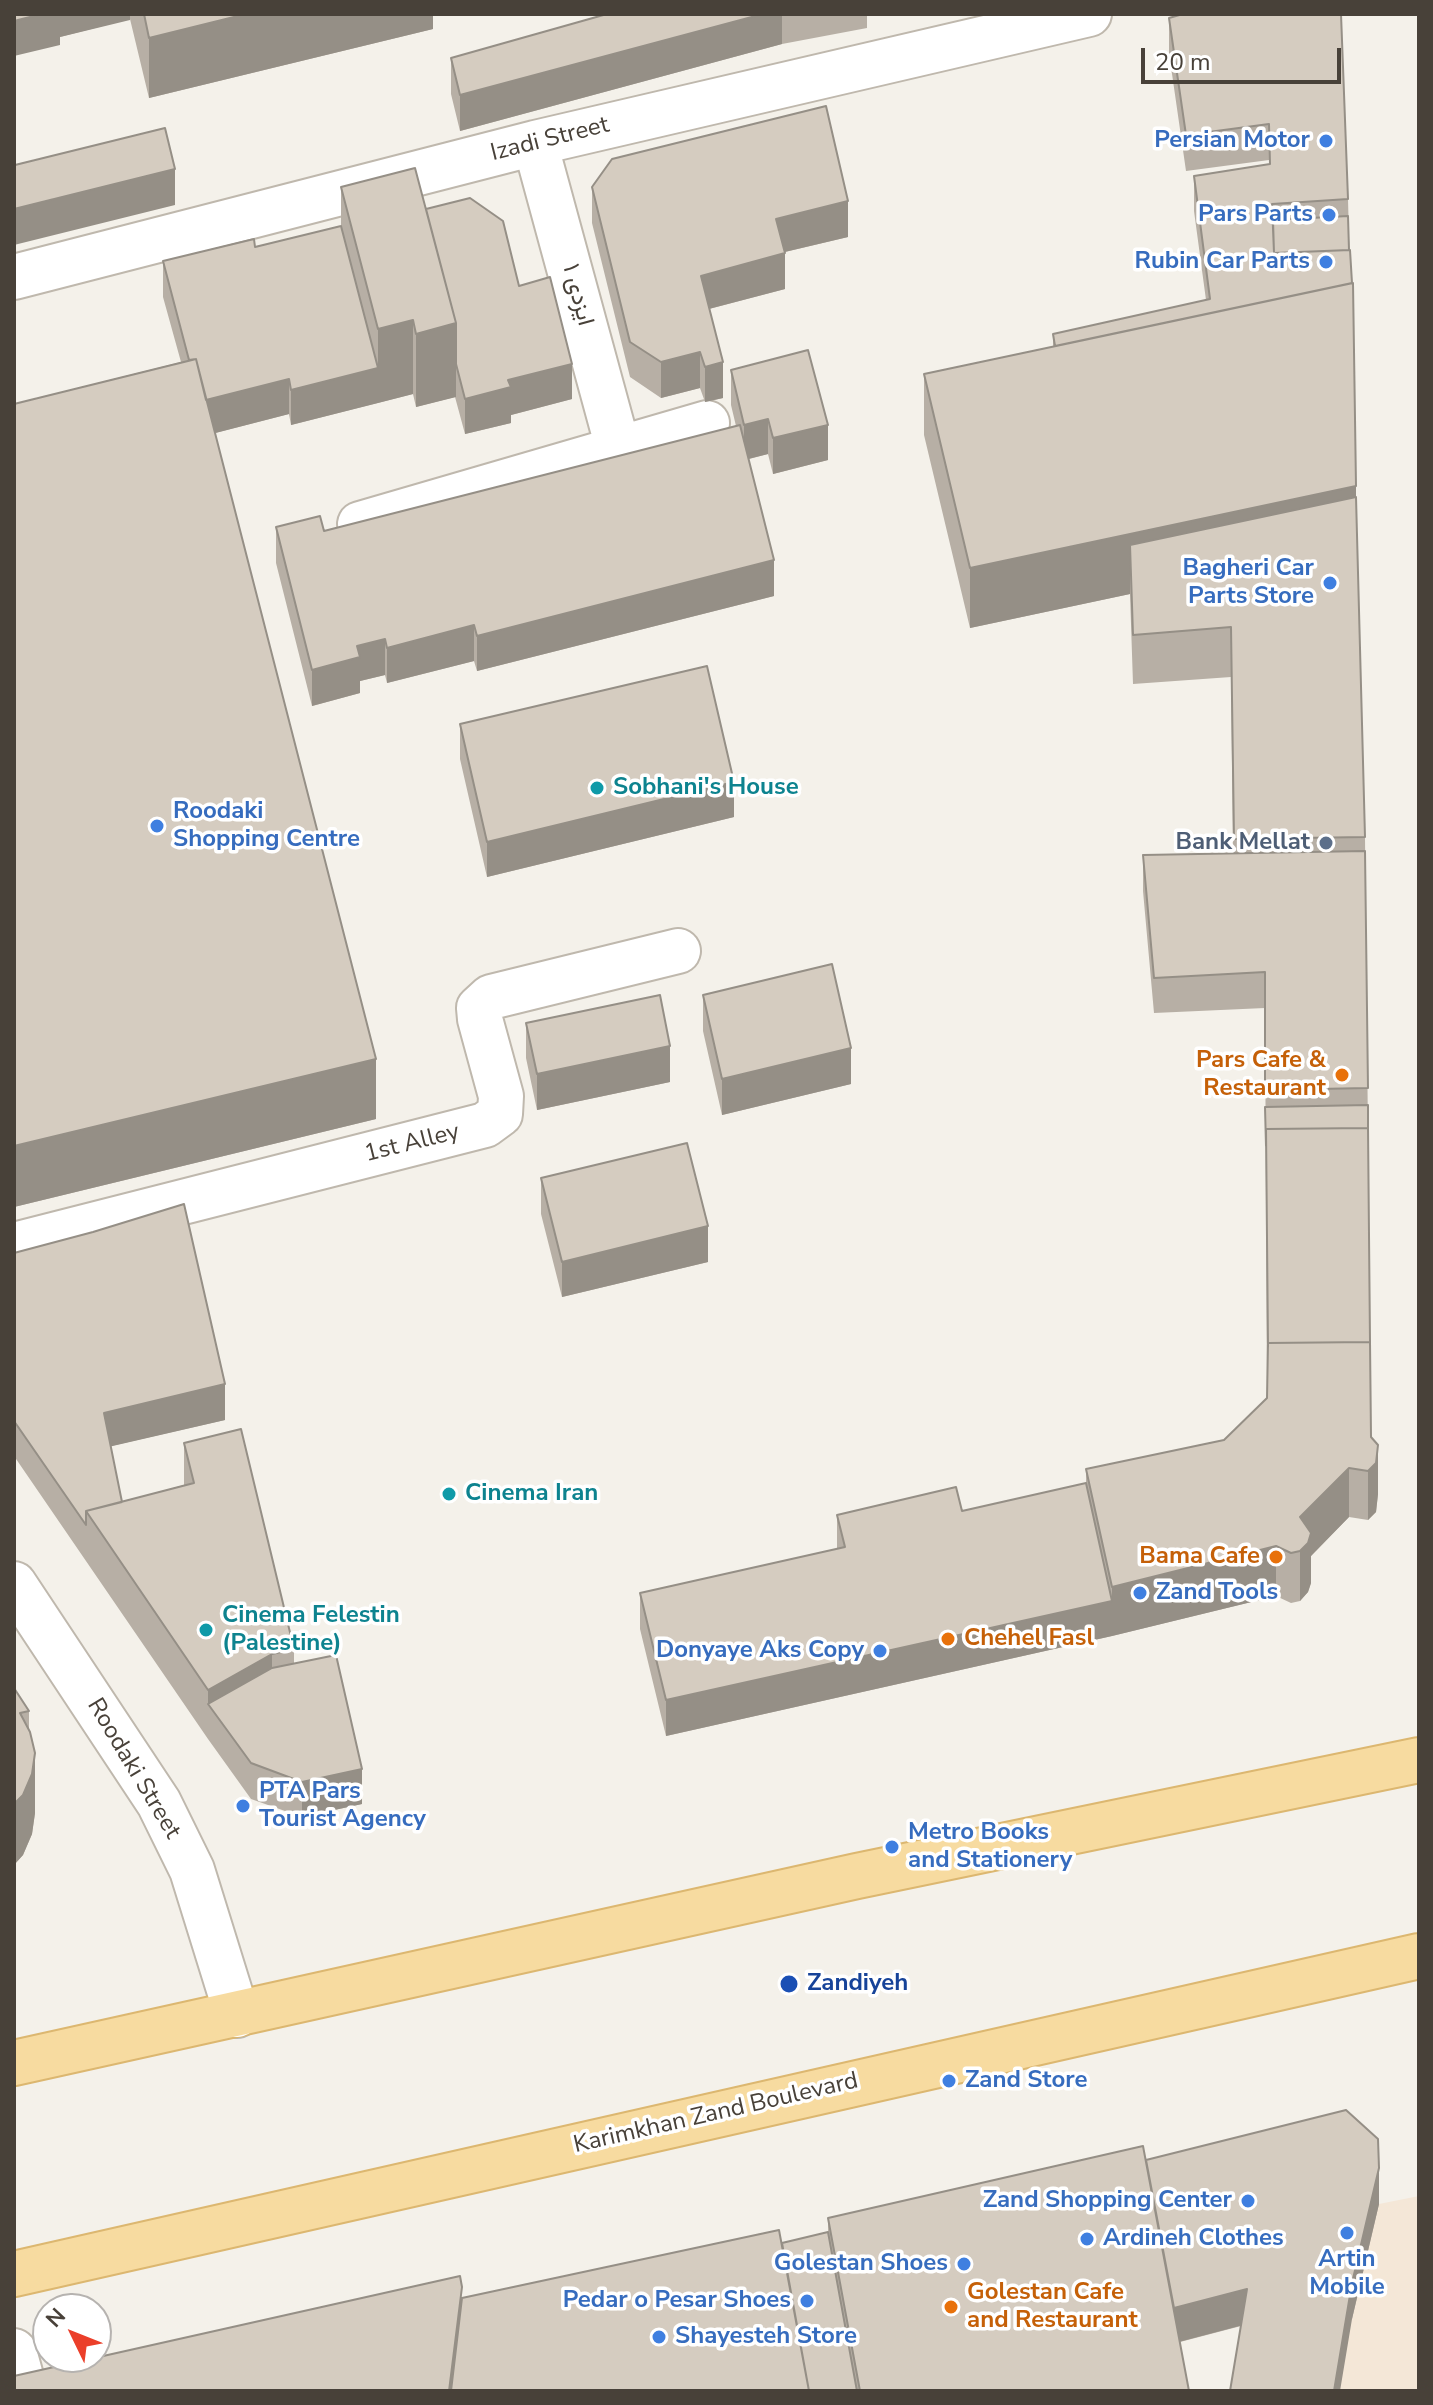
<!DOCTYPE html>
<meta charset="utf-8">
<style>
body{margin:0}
#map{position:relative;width:1433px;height:2405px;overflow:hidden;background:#f4f1ea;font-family:"Nunito Sans",sans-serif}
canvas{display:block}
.frame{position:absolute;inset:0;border:16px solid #484139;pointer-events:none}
.north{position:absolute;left:32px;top:2293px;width:80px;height:80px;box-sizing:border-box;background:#fff;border:2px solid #b6b3b0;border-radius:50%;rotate:313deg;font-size:22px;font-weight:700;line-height:32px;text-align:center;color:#484139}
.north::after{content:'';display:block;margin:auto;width:28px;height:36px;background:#eb3f2a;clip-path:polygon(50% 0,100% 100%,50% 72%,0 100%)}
.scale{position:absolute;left:1141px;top:48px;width:200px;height:36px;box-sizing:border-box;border:4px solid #484139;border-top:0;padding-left:10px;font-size:24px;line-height:28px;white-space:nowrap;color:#484139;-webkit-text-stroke:6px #fff;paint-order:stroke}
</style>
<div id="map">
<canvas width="1433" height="2405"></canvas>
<div class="frame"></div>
<div class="north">N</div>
<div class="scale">20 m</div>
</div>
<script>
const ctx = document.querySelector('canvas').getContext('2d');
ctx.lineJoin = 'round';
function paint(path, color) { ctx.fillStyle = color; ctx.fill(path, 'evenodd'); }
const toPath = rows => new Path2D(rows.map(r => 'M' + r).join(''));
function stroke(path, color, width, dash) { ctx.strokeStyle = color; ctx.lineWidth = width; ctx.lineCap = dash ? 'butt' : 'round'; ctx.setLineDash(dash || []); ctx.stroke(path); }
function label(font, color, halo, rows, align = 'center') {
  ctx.font = font + ' "Nunito Sans",Vazirmatn,sans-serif'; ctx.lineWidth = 7; ctx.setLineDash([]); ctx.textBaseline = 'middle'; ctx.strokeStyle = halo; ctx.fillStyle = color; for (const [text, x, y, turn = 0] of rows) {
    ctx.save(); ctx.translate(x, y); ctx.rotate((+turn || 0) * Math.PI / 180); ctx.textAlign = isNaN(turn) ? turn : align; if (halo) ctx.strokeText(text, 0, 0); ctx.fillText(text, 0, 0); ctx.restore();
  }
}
paint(toPath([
 [1419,2196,1419,2391,1236,2391,1379,2204]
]), '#f4e7d7');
const minor = toPath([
 [535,143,618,448],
 [14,277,535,143,1089,14],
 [360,524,707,423],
 [14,1245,485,1125,500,1114,501,1096,480,1019,479,1008,491,997,678,951],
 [14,1584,159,1803,192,1870,237,2015],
 [14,2351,25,2391]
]);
const major = toPath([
 [14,2063,857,1876,1419,1760],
 [14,2274,1419,1956]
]);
stroke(minor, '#bfb8ad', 48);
stroke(major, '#dcb770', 48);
stroke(minor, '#fff', 44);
stroke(major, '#f7dba0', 44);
paint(toPath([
 [14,14,433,14,433,29,149,98,130,19,60,37,60,45],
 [607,14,867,14,867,28,782,44,460,131,451,94,451,58],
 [1169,18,1348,199,1365,837,1371,1437,1378,1494,1376,1512,1368,1520,1349,1517,1311,1556,1311,1583,1308,1592,1300,1601,1291,1603,1276,1596,1112,1636,666,1736,640,1629,640,1593,837,1549,837,1515,962,1511,1086,1483,1086,1469,1224,1440,1267,1398,1265,1008,1154,1013,1143,891,1143,855,1233,854,1231,677,1133,684,1130,594,970,628,924,435,924,374,1053,347,1053,334,1206,300,1194,211,1194,176,1269,164,1269,160,1186,171,1169,53],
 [341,187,426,209,519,286,572,399,511,415,511,423,465,434,455,397,416,407,413,394,291,425,289,414,215,433,376,1119,14,1207,14,404,181,362,163,297,163,261,255,247,341,226],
 [592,187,848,237,785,252,785,289,709,309,723,398,705,402,700,388,661,398,630,377,592,223],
 [731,370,828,460,773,474,768,454,749,459,774,596,477,671,474,661,387,683,385,675,360,681,360,693,312,706,276,563,276,527,324,531,736,426,731,405],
 [460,724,734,817,487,877,460,759],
 [703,995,851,1084,722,1115,703,1031],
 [526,1023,670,1082,537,1110,526,1058],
 [541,1178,708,1262,562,1297,541,1214],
 [14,1253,225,1420,111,1446,122,1502,184,1485,184,1443,294,1649,294,1664,362,1804,302,1817,251,1799,208,1739,14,1456],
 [14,1688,29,1711,29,1729,35,1813,32,1834,23,1855,14,1865],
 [1146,2160,1379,2204,1352,2319,1241,2326,1180,2342,1189,2391,14,2391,462,2298,782,2243,828,2232,828,2218]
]), '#b7afa5');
paint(toPath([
 [42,14,130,14,130,20,60,37,60,45,14,56,14,21],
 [246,14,433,14,433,29,149,98,149,38],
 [763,14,782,14,782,44,460,131,460,95],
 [175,169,175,205,14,245,14,209],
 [848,201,848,237,776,254,776,219],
 [785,253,785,289,701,311,701,276],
 [413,320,413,394,378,403,378,329],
 [456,323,456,397,416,407,416,334],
 [700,352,700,388,661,398,661,362],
 [723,362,723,398,705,402,705,367],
 [572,364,572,399,511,415,511,423,465,434,465,399,508,380],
 [378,368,378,403,291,425,291,390],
 [289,379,289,414,200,437,200,401],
 [768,419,768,454,744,460,744,425],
 [828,425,828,460,773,474,773,438],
 [1356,486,1356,547,1130,545,1130,594,970,628,970,568],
 [774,560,774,596,477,671,477,636],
 [474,625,474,661,387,683,387,648],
 [385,639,385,675,360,681,360,693,312,706,312,670,357,646],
 [734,782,734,817,487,877,487,842],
 [670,1046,670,1082,537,1110,537,1074],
 [851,1048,851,1084,722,1115,722,1079],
 [376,1059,376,1119,14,1207,14,1146],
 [708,1226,708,1262,562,1297,562,1262],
 [225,1384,225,1420,104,1448,104,1413],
 [1378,1445,1378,1494,1376,1512,1368,1520,1368,1471],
 [1349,1468,1349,1517,1311,1556,1311,1583,1308,1592,1300,1601,1300,1517],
 [1276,1546,1276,1596,1112,1636,666,1736,666,1700,1112,1601,1112,1587],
 [272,1654,272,1703,208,1704,208,1690],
 [35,1753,35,1813,32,1834,23,1855,14,1865,14,1804],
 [362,1769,362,1804,302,1817,302,1782],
 [1379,2168,1379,2204,1352,2319,1340,2391,1334,2391,1352,2283],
 [1247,2289,1247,2324,1171,2344,1171,2309]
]), '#958f86');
const building = toPath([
 [14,14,42,14,14,21,14,14],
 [144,14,246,14,149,38,144,14],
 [607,14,763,14,460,95,451,58,607,14],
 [1183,14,1341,14,1348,199,1272,204,1274,253,1350,250,1352,283,1055,346,1053,334,1210,299,1194,176,1270,164,1269,124,1186,135,1169,18,1183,14],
 [826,106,848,201,776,219,785,253,701,276,723,362,705,367,700,352,661,362,630,342,592,187,612,159,826,106],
 [165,128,175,169,14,209,14,162,15,165,165,128],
 [415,168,456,323,416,334,413,320,378,329,341,187,415,168],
 [470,198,503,221,519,286,550,277,572,364,508,380,511,387,465,399,456,364,456,323,426,209,470,198],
 [1348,216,1349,250,1274,253,1273,220,1348,216],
 [341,226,378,368,291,390,289,379,206,400,196,359,189,360,163,261,254,239,255,247,341,226],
 [1353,283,1356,486,970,568,924,374,1353,283],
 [808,350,828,425,773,438,768,419,744,425,731,370,808,350],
 [196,359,376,1059,14,1146,14,404,196,359],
 [740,425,774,560,477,636,474,625,387,648,385,639,357,646,360,657,312,670,276,527,320,516,324,531,740,425],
 [1356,497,1365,837,1234,839,1231,627,1133,635,1130,545,1356,497],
 [707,666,734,782,487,842,460,724,707,666],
 [1365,851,1368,1088,1265,1090,1265,972,1154,978,1143,855,1365,851],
 [832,964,851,1048,722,1079,703,995,832,964],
 [660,995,670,1046,537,1074,526,1023,660,995],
 [1368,1105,1368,1128,1266,1129,1266,1146,1265,1107,1368,1105],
 [1368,1128,1370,1342,1268,1343,1268,1347,1266,1129,1368,1128],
 [687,1143,708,1226,562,1262,541,1178,687,1143],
 [184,1204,225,1384,104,1413,122,1502,86,1511,86,1525,14,1421,14,1253,93,1232,184,1204],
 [1370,1342,1371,1437,1378,1445,1376,1463,1368,1471,1349,1468,1300,1517,1311,1533,1308,1543,1300,1551,1291,1553,1276,1546,1112,1587,1086,1469,1224,1440,1267,1398,1268,1343,1370,1342],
 [241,1429,294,1649,272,1654,208,1690,86,1511,194,1483,184,1443,241,1429],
 [1086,1483,1112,1601,666,1700,640,1593,845,1547,837,1515,956,1487,962,1511,1086,1483],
 [336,1655,362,1769,302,1782,251,1763,208,1704,272,1668,336,1655],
 [14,1688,29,1711,20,1713,30,1732,35,1753,32,1774,23,1795,14,1804,14,1688],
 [1346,2110,1378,2139,1379,2168,1352,2283,1334,2391,1230,2391,1247,2289,1174,2308,1146,2160,1346,2110],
 [1143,2146,1189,2391,860,2391,828,2218,1143,2146],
 [779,2230,809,2391,451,2391,462,2298,779,2230],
 [828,2232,857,2391,809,2391,782,2243,828,2232],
 [460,2276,462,2287,449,2391,14,2391,14,2376,460,2276]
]);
paint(building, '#d5ccc0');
stroke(building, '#958f86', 2);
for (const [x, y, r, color] of [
 [1326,141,8,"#3f7fe0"],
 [1329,215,8,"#3f7fe0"],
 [1326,262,8,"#3f7fe0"],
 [1330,583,8,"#3f7fe0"],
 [597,788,8,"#0f9aa8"],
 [157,826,8,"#3f7fe0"],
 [1326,843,8,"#5c6f8a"],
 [1342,1075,8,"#e8710a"],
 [449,1494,8,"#0f9aa8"],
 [1276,1557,8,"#e8710a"],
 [1140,1593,8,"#3f7fe0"],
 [206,1630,8,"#0f9aa8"],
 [948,1639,8,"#e8710a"],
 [880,1651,8,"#3f7fe0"],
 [243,1806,8,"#3f7fe0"],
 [892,1847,8,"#3f7fe0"],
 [789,1984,10,"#1a4fb4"],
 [949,2081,8,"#3f7fe0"],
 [1248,2201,8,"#3f7fe0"],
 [1347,2233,8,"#3f7fe0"],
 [1087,2239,8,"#3f7fe0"],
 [964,2264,8,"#3f7fe0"],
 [807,2301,8,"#3f7fe0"],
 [951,2307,8,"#e8710a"],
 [659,2337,8,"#3f7fe0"]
]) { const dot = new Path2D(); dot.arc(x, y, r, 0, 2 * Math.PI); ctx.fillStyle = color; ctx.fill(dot); stroke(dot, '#fff', 3); }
label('24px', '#484139', '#fff', [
 ["Izadi Street",550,140,-14],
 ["ایزدی ۱",577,295,75],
 ["1st Alley",412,1144,-14],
 ["Roodaki Street",133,1769,59],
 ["Karimkhan Zand Boulevard",716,2114,-13]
]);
label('bold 24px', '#366cbe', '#fff', [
 ["Persian Motor",1310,141],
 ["Pars Parts",1313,215],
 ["Rubin Car Parts",1310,262],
 ["Bagheri Car",1314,569],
 ["Parts Store",1314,597],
 ["Roodaki",173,812,"left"],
 ["Shopping Centre",173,840,"left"],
 ["Zand Tools",1156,1593,"left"],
 ["Donyaye Aks Copy",864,1651],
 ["PTA Pars",259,1792,"left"],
 ["Tourist Agency",259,1820,"left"],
 ["Metro Books",908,1833,"left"],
 ["and Stationery",908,1861,"left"],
 ["Zand Store",965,2081,"left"],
 ["Zand Shopping Center",1232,2201],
 ["Ardineh Clothes",1103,2239,"left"],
 ["Artin",1347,2260,"center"],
 ["Mobile",1347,2288,"center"],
 ["Golestan Shoes",948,2264],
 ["Pedar o Pesar Shoes",791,2301],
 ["Shayesteh Store",675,2337,"left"]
], 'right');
label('bold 24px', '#0d838f', '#fff', [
 ["Sobhani's House",613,788],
 ["Cinema Iran",465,1494],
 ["Cinema Felestin",222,1616],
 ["(Palestine)",222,1644]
], 'left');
label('bold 24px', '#4e5e75', '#fff', [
 ["Bank Mellat",1310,843]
], 'right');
label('bold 24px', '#c56008', '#fff', [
 ["Pars Cafe &",1326,1061],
 ["Restaurant",1326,1089],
 ["Bama Cafe",1260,1557],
 ["Chehel Fasl",964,1639,"left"],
 ["Golestan Cafe",967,2293,"left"],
 ["and Restaurant",967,2321,"left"]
], 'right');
label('bold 24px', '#164399', '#fff', [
 ["Zandiyeh",807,1984]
], 'left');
</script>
